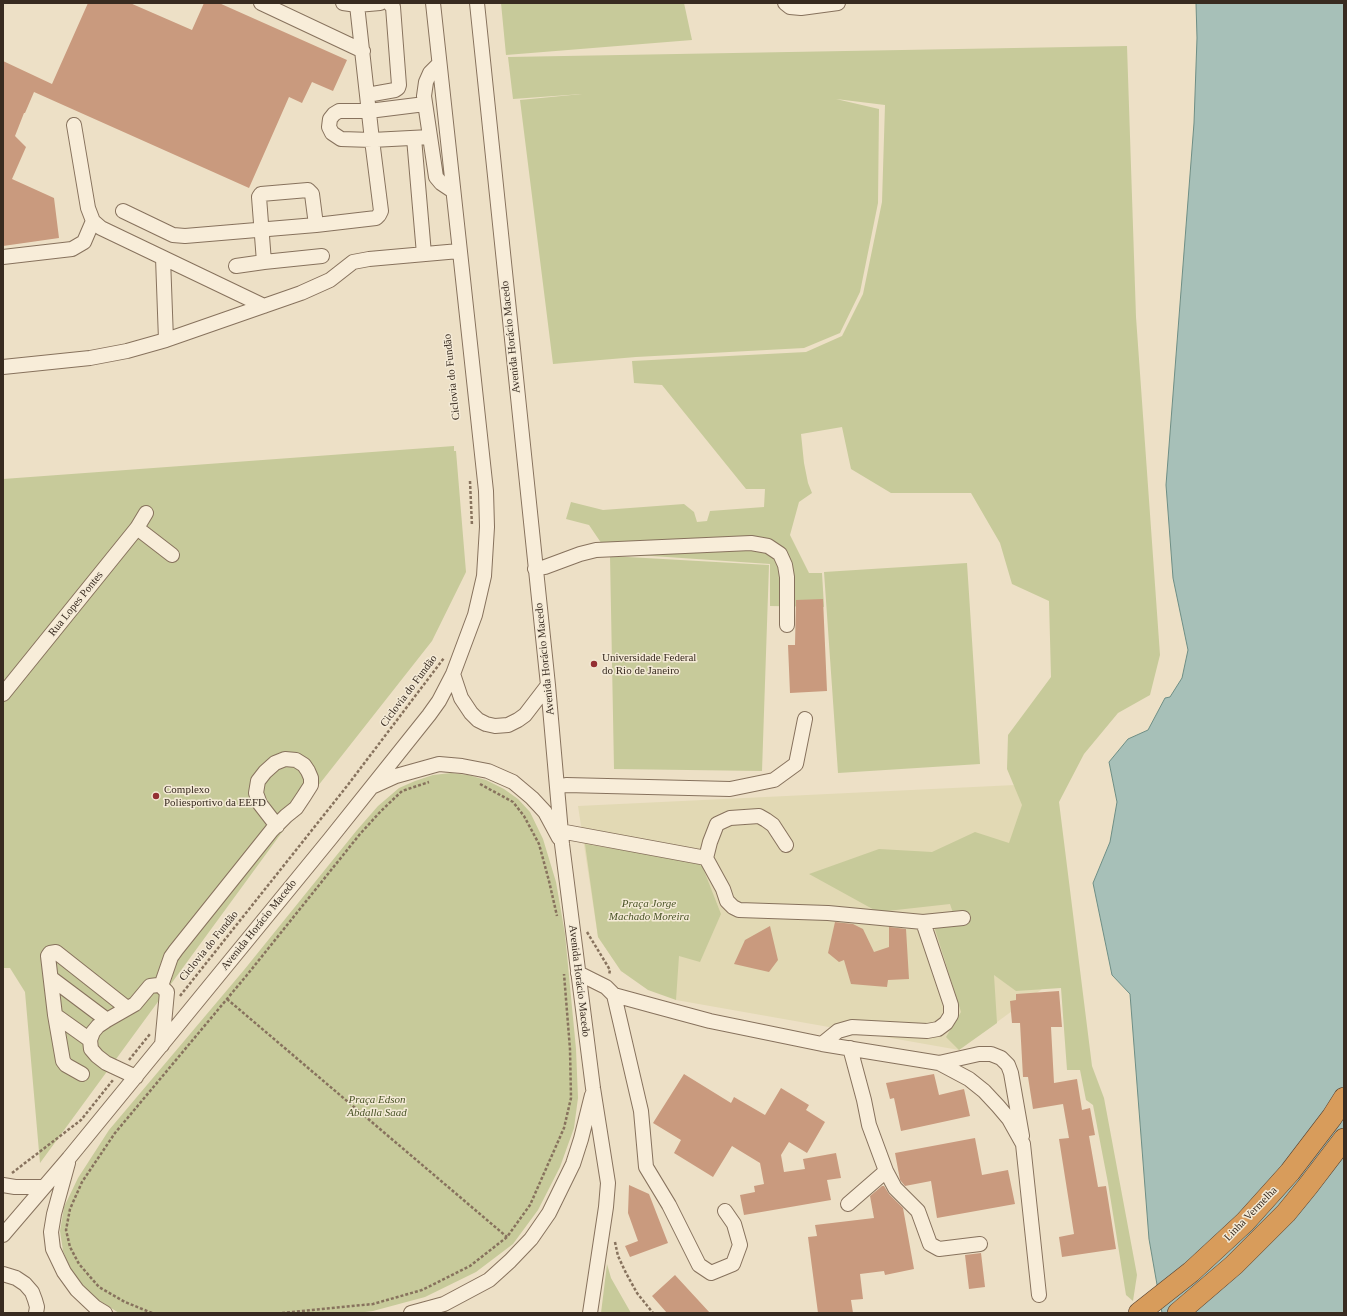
<!DOCTYPE html>
<meta charset="utf-8">
<style>
body{margin:0}
#map{position:relative;width:1347px;height:1316px;overflow:hidden;background:#ede0c6;font-family:"Times New Roman",serif}
canvas{display:block}
.frame{position:absolute;inset:0;border:4px solid #382b20;pointer-events:none}
</style>
<div id="map">
<canvas width="1347" height="1316"></canvas>
<div class="frame"></div>
</div>
<script>
const ctx = document.querySelector('canvas').getContext('2d');
ctx.lineJoin = 'round';
function paint(path, color) { ctx.fillStyle = color; ctx.fill(path, 'evenodd'); }
const toPath = rows => new Path2D(rows.map(r => 'M' + r).join(''));
function stroke(path, color, width, dash) { ctx.strokeStyle = color; ctx.lineWidth = width; ctx.lineCap = dash ? 'butt' : 'round'; ctx.setLineDash(dash || []); ctx.stroke(path); }
function label(font, color, halo, rows, align = 'center') {
  ctx.font = font + ' "Times New Roman",serif'; ctx.lineWidth = 3; ctx.setLineDash([]); ctx.textBaseline = 'middle'; ctx.strokeStyle = halo; ctx.fillStyle = color; for (const [text, x, y, turn = 0] of rows) {
    ctx.save(); ctx.translate(x, y); ctx.rotate((+turn || 0) * Math.PI / 180); ctx.textAlign = isNaN(turn) ? turn : align; if (halo) ctx.strokeText(text, 0, 0); ctx.fillText(text, 0, 0); ctx.restore();
  }
}
paint(toPath([
 [1036,784,1057,978,959,1050,676,1000,621,971,598,937,578,806]
]), '#e2d9b4');
paint(toPath([
 [501,3,684,3,692,40,506,55],
 [1127,46,1136,317,1160,655,1150,695,1118,713,1084,754,1059,802,1092,1066,1104,1098,1137,1275,1133,1301,1126,1295,1108,1183,1093,1105,1086,1100,1080,1070,1067,1070,1061,988,1016,991,994,975,997,1023,959,1050,946,1037,961,1012,933,923,953,913,950,904,878,912,809,874,879,849,932,852,975,832,1009,843,1022,805,1007,769,1008,735,1051,677,1049,601,1012,584,1000,543,971,493,891,493,851,469,842,427,801,434,804,463,808,483,812,493,799,502,790,535,809,573,822,573,824,607,770,606,770,564,608,553,589,525,566,519,571,502,603,510,684,504,694,512,697,522,707,521,710,511,764,507,765,489,746,489,662,385,634,383,632,361,806,352,842,336,863,294,882,202,885,105,836,99,879,109,878,203,860,292,840,333,804,348,636,357,553,364,520,100,582,94,513,99,508,57],
 [454,446,454,451,456,451,466,572,432,641,288,824,40,1163,25,992,10,968,3,968,3,479],
 [610,556,769,565,762,771,614,769],
 [967,563,980,764,838,773,824,572],
 [451,773,468,775,486,780,504,789,518,799,530,812,543,839,556,882,565,934,576,1049,578,1098,574,1128,560,1167,538,1210,513,1244,476,1272,425,1297,373,1311,357,1313,119,1313,92,1296,71,1270,63,1251,60,1231,64,1207,78,1178,109,1130,244,970,357,830,378,806,399,788,415,781,433,775],
 [585,844,701,863,721,914,700,962,679,956,676,1000,648,990,621,971,598,937],
 [607,1264,611,1278,631,1313,601,1313]
]), '#c7ca9a');
const water = toPath([
 [1196,3,1344,3,1344,1313,1162,1313,1149,1239,1130,994,1112,975,1093,883,1110,842,1117,802,1109,762,1128,739,1148,730,1165,698,1170,697,1182,678,1188,650,1173,578,1166,485,1194,123,1197,38,1196,3]
]);
paint(water, '#a7c0b8');
stroke(water, '#6e8e85', 1);
paint(toPath([
 [88,3,130,3,192,30,204,3,219,3,347,60,333,91,312,82,302,103,289,97,249,188,34,92,25,113,24,113,15,136,26,147,12,179,54,198,59,238,3,246,3,61,52,84],
 [823,599,827,691,790,693,788,645,795,645,796,600],
 [835,922,853,924,863,929,874,952,889,947,889,927,906,929,909,979,888,980,887,987,851,984,844,960,839,962,828,953],
 [770,926,778,960,769,972,734,964,745,940],
 [1059,991,1062,1027,1051,1027,1054,1083,1077,1079,1082,1110,1090,1108,1095,1135,1089,1136,1098,1187,1106,1186,1116,1249,1062,1257,1059,1237,1074,1234,1059,1139,1069,1138,1063,1104,1033,1109,1028,1077,1023,1077,1020,1023,1012,1023,1010,1001,1016,1000,1016,994],
 [684,1074,731,1103,734,1097,765,1115,781,1088,809,1105,806,1110,825,1122,807,1153,789,1142,781,1155,784,1172,805,1169,803,1159,836,1153,841,1178,827,1180,831,1200,744,1215,740,1195,755,1192,754,1186,764,1184,760,1163,732,1146,713,1177,674,1153,681,1140,653,1123],
 [934,1074,939,1095,964,1089,970,1116,901,1131,894,1098,890,1099,886,1083],
 [975,1138,982,1175,1008,1170,1015,1204,937,1218,931,1181,905,1186,900,1180,895,1153],
 [629,1185,649,1194,668,1243,630,1257,625,1246,638,1241,628,1213],
 [882,1186,884,1186,889,1194,903,1208,914,1269,885,1275,884,1271,860,1274,863,1299,851,1300,853,1313,818,1313,808,1237,817,1236,815,1225,874,1218,870,1196],
 [981,1253,985,1287,969,1289,965,1255],
 [675,1275,710,1313,667,1313,652,1296]
]), '#c99a7e');
const minor = toPath([
 [261,3,363,51],
 [343,3,357,5,380,3],
 [477,3,548,685,562,844,593,1088,608,1183,606,1207,590,1313],
 [785,3,790,7,801,8,838,3],
 [439,64,430,73,426,82,424,96,436,177,441,183,453,191],
 [367,95,395,90,398,88,399,85,393,7,389,3],
 [425,104,369,111,339,111,334,114,330,119,329,127,332,133,341,139,372,140,430,137],
 [74,125,88,208,93,221,101,228,264,306],
 [414,138,424,254],
 [123,211,173,235,185,236,316,225,376,218,379,215,381,211,372,140,357,5],
 [316,225,312,194,308,190,261,194,259,197,264,262,322,256],
 [3,257,72,249,84,242,93,221],
 [163,258,166,340],
 [236,266,264,262],
 [3,367,90,358,127,351,166,340,301,293,330,280,353,262,369,259,459,251],
 [137,528,172,555],
 [535,569,545,567,580,554,596,550,751,543,768,546,780,554,785,565,787,577,787,625],
 [453,674,461,698,471,713,478,720,486,724,495,726,508,725,518,720,525,715,548,685],
 [3,694,137,528,146,513],
 [374,786,396,776,439,764,462,766,488,771,513,782,532,798,545,812,559,838],
 [557,787,566,785,730,789,774,780,796,764,805,719],
 [560,831,706,858,723,889,727,901,733,907,739,910,828,913,923,922,951,1005,951,1015,946,1023,938,1029,927,1031,852,1027,838,1031,822,1044],
 [706,858,710,842,717,824,730,818,759,816,766,820,773,825,786,845],
 [923,922,963,918],
 [578,973,606,987,614,995,658,1007,710,1021,822,1044,939,1063,969,1079,984,1091,998,1106,1009,1119,1023,1144,1039,1295],
 [51,978,107,1020],
 [161,986,171,957,176,950,272,830,286,816,296,808,304,796,311,785,311,778,308,771,304,765,296,760,285,759,275,763,265,772,258,781,256,793,260,804,277,826],
 [614,995,641,1111,646,1167,669,1205,699,1265,711,1273,733,1264,740,1245,734,1224,725,1211],
 [55,1015,90,1040],
 [850,1048,864,1100,869,1125,886,1171,895,1188,918,1211,930,1244,939,1249,980,1244],
 [939,1063,979,1054,991,1054,1001,1058,1008,1065,1011,1073,1022,1136],
 [82,1074,66,1065,63,1061,55,1015,48,956,50,953,56,952,127,1008],
 [136,1077,106,1063,97,1056,91,1049,90,1040,93,1032,98,1026,107,1020,135,1004,150,986,158,985,161,986,167,992,162,1045],
 [68,1163,54,1214,51,1232,53,1249,64,1272,77,1290,95,1307,105,1313],
 [3,1185,15,1187,44,1187],
 [848,1204,886,1171],
 [3,1235,69,1158,330,839,429,715,439,701,453,674,475,615,484,576,487,527,486,491,433,3],
 [3,1274,16,1278,25,1284,32,1292,35,1300,37,1307,36,1313],
 [411,1313,444,1304,489,1280,510,1261,531,1239,549,1213,573,1164,581,1139,592,1095]
]);
const highway = toPath([
 [1139,1313,1191,1272,1245,1222,1290,1172,1332,1117,1344,1098],
 [1178,1313,1234,1265,1286,1213,1308,1186,1344,1139]
]);
stroke(minor, '#87725d', 16);
stroke(highway, '#554030', 22);
stroke(toPath([
 [470,481,472,526],
 [480,784,513,802,524,816,539,844,549,881,557,916],
 [587,932,610,970,609,975],
 [180,996,347,786,444,658],
 [227,999,507,1237],
 [129,1060,150,1034],
 [12,1173,81,1120,113,1080],
 [615,1242,618,1256,626,1273,637,1293,653,1313],
 [152,1313,125,1302,99,1287,79,1264,70,1247,66,1230,70,1209,82,1182,115,1133,247,975,360,834,381,811,402,791,429,782],
 [282,1313,373,1304,422,1290,470,1266,507,1237,530,1205,564,1128,571,1098,570,1049,564,974]
]), '#87725d', 2.5, [3, 2]);
stroke(minor, '#f8edd9', 14);
stroke(highway, '#d89c5b', 21);
for (const [x, y, r, color] of [
 [594,664,4,"#942f33"],
 [156,796,4,"#942f33"]
]) { const dot = new Path2D(); dot.arc(x, y, r, 0, 2 * Math.PI); ctx.fillStyle = color; ctx.fill(dot); stroke(dot, '#f4ead6', 1.5); }
label('11px', '#382b20', '#f4ead6', [
 ["Avenida Horácio Macedo",511,337,-96],
 ["Ciclovia do Fundão",452,377,-96],
 ["Rua Lopes Pontes",76,604,-51],
 ["Avenida Horácio Macedo",545,659,-96],
 ["Ciclovia do Fundão",409,691,-53],
 ["Avenida Horácio Macedo",259,925,-51],
 ["Ciclovia do Fundão",209,946,-51],
 ["Avenida Horácio Macedo",579,981,83],
 ["Linha Vermelha",1251,1214,-46]
]);
label('11px', '#382b20', '#f4ead6', [
 ["Universidade Federal",602,658],
 ["do Rio de Janeiro",602,671],
 ["Complexo",164,790],
 ["Poliesportivo da EEFD",164,803]
], 'left');
label('italic 11px', '#4a5427', '#f4ead6', [
 ["Praça Jorge",649,904],
 ["Machado Moreira",649,917],
 ["Praça Edson",377,1100],
 ["Abdalla Saad",377,1113]
]);
</script>
